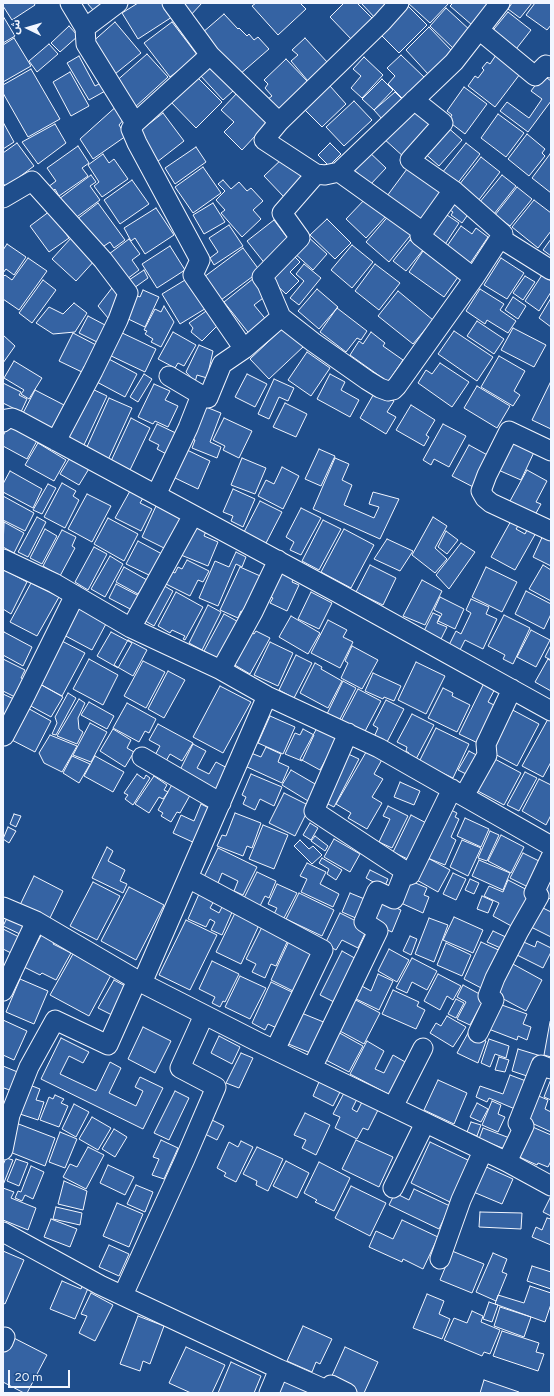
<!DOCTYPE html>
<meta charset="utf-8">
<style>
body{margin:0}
#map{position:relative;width:554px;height:1396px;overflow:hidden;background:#1f4e8c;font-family:Figtree,"Noto Sans Arabic",sans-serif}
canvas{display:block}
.frame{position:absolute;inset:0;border:4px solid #f2f6ff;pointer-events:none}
.north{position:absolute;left:8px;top:8px;width:40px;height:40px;-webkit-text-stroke:3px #1f4e8c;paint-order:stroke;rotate:275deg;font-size:11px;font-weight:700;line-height:16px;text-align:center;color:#f2f6ff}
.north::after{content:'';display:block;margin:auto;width:14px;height:18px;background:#f2f6ff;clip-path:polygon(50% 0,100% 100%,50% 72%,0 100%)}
.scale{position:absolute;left:8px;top:1370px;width:62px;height:18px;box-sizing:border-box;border:2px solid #f2f6ff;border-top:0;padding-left:5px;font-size:12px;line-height:14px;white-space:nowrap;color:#f2f6ff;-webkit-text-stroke:3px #1f4e8c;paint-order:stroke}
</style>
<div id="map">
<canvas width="554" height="1396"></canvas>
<div class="frame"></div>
<div class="north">ش</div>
<div class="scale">20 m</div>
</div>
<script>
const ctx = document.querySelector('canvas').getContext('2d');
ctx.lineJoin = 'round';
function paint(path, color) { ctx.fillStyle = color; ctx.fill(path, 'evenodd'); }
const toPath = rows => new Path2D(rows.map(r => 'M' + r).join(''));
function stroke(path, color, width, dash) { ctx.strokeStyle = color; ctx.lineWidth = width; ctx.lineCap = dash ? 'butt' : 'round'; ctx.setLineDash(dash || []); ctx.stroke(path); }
const building = toPath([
 [3,3,34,3,35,5,12,20,3,6,3,3],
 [87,3,104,3,94,11,87,3],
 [138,3,163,3,172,17,138,39,122,13,138,3],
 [186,3,202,3,189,17,181,9,186,3],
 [256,3,300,3,306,9,278,35,252,6,256,3],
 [344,3,357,3,373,19,352,40,330,17,344,3],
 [361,3,388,3,376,19,361,3],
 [408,3,449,3,430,23,408,3],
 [453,3,492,3,472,25,450,6,453,3],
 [512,3,532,3,520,18,508,9,512,3],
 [535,3,551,3,551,25,547,30,526,15,535,3],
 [407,5,427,25,399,53,379,33,407,5],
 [446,8,472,32,455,50,430,26,446,8],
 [508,12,531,30,513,53,490,34,508,12],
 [224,14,238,29,239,28,247,36,249,34,254,40,258,37,269,49,239,75,202,33,224,14],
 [3,16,15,36,3,43,3,16],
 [115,22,141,53,115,74,90,44,115,22],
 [172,22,198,56,170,77,144,43,172,22],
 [69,26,78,36,60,52,51,43,69,26],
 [429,27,452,51,428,74,406,50,429,27],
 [14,38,31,66,3,82,3,45,14,38],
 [305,38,328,63,308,81,291,61,298,55,292,50,305,38],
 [49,44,58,54,37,72,29,61,49,44],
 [498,52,523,70,495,107,468,86,475,76,478,78,484,70,482,68,487,62,490,64,498,52],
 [147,54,168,77,134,108,113,84,147,54],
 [401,55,425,78,404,100,388,84,395,76,387,68,401,55],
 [79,56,95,86,103,82,107,90,89,100,67,63,79,56],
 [364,57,383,75,362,98,351,88,361,76,353,69,364,57],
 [286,59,308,82,278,110,268,99,272,96,265,88,268,84,264,80,286,59],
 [209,66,233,91,223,100,200,75,209,66],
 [31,69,60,119,28,137,3,93,3,85,31,69],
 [70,72,89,106,71,116,53,82,70,72],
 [194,74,222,102,196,128,169,100,194,74],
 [543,75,551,81,551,101,528,132,500,111,507,102,529,118,542,99,531,91,543,75],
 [382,79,393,90,374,110,362,99,382,79],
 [330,86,346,104,322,127,305,110,330,86],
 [464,87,487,104,465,134,448,121,452,115,447,111,464,87],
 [239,91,270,120,242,150,224,132,234,122,221,110,239,91],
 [395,92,403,100,382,119,374,110,395,92],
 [354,101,372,120,344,146,326,127,354,101],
 [119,104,125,118,119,125,126,136,93,159,80,139,119,104],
 [413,106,435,126,405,158,383,138,413,106],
 [163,113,184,141,157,162,136,134,163,113],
 [498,114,524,133,506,157,481,138,498,114],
 [3,122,14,142,3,149,3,122],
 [55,124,66,143,38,164,22,142,55,124],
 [445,125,462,140,439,166,422,151,445,125],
 [527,134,545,149,542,153,545,156,529,176,508,159,527,134],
 [17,143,34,166,6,187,3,183,3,153,17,143],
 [330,143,341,154,329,166,318,155,330,143],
 [466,143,480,154,457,184,442,173,466,143],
 [78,146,89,163,82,168,88,176,59,196,55,189,52,192,48,187,56,181,47,168,78,146],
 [196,147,206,162,175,184,165,168,196,147],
 [367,150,386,168,370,185,351,167,367,150],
 [103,154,109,163,114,159,128,179,102,197,94,186,99,182,88,165,103,154],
 [550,154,551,155,551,193,532,178,550,154],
 [284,157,304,178,284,197,264,176,284,157],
 [481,157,500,172,478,201,459,185,481,157],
 [410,165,443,190,420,221,387,196,410,165],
 [203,167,221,193,193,213,175,187,203,167],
 [91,175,96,182,90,186,100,200,74,219,59,199,91,175],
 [502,175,516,186,494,214,479,203,502,175],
 [132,180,149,204,120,224,104,200,132,180],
 [223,180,231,189,239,182,247,191,251,188,263,201,253,210,261,219,242,237,221,213,225,210,216,200,225,191,218,184,223,180],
 [517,187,532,199,510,226,495,215,517,187],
 [367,197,387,215,366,238,346,219,367,197],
 [534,200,551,213,551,231,538,248,512,227,534,200],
 [449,201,469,213,462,223,451,215,453,212,445,207,449,201],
 [98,203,125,240,114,248,110,242,98,250,76,220,98,203],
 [213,203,225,222,204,234,193,215,213,203],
 [156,208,174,235,145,254,135,238,131,241,124,228,156,208],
 [443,208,449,212,447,215,459,223,444,246,426,234,443,208],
 [50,211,69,238,49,252,30,226,50,211],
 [391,213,413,232,389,262,366,242,391,213],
 [327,219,351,243,335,259,310,235,327,219],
 [274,220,292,244,266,265,247,241,274,220],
 [229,225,243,246,214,265,210,258,218,252,209,238,229,225],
 [461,226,472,234,476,228,488,237,469,265,445,249,461,226],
 [306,235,327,254,313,270,292,251,306,235],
 [72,237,96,259,76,281,52,259,72,237],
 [129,239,140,254,132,260,139,270,127,279,109,254,129,239],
 [551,239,551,256,543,250,551,239],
 [410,240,423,250,406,271,393,261,410,240],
 [7,244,26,257,14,275,6,269,3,273,3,250,7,244],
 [352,245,373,262,352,288,331,270,352,245],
 [170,246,185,270,157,288,142,264,170,246],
 [243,248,260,271,217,303,200,280,243,248],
 [423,251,458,277,444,297,409,272,423,251],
 [290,252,300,262,290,272,299,281,286,294,267,276,290,252],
 [28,258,47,271,19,310,3,299,3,277,5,275,12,280,28,258],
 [501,258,524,273,507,299,484,285,501,258],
 [304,264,321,278,299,305,290,298,304,281,296,274,304,264],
 [375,264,400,283,379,310,355,291,375,264],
 [144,270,148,278,134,288,129,280,144,270],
 [542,275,551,281,551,292,539,311,525,301,542,275],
 [525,276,535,282,523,300,513,293,525,276],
 [190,277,208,307,180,324,162,294,190,277],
 [254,278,267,295,254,305,268,322,251,336,224,302,254,278],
 [43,280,56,290,32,323,19,313,43,280],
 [112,288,123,296,113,324,98,306,112,288],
 [317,289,338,307,319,329,298,311,317,289],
 [480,289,504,304,500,310,516,321,508,333,487,320,485,324,466,311,480,289],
 [143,290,159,297,145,327,122,316,133,294,140,297,143,290],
 [398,291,433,320,413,344,378,316,398,291],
 [513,297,526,306,518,319,505,310,513,297],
 [551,298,551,327,539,318,551,298],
 [74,303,87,313,75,332,53,334,36,323,49,307,63,314,74,303],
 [164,306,174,322,161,347,151,342,153,339,145,334,147,331,144,330,155,309,161,312,164,306],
 [212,307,222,321,202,341,191,332,193,328,189,323,212,307],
 [337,308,367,331,361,340,357,338,346,352,320,332,337,308],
 [88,316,105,325,97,342,79,333,88,316],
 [477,321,504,339,494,354,467,336,477,321],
 [285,326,304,346,269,379,250,359,285,326],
 [513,328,546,345,534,367,501,350,513,328],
 [118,331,156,349,145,372,107,354,118,331],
 [454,331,493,357,477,381,438,354,454,331],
 [173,332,196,345,184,366,178,363,175,368,158,359,173,332],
 [371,332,385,343,383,346,403,360,388,382,350,355,359,341,363,344,371,332],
 [73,333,98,346,84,373,59,361,73,333],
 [3,335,15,346,3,363,3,335],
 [199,345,213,351,207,378,197,375,195,382,186,372,199,345],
 [307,352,330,368,311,396,288,380,307,352],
 [499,356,525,371,514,391,520,395,513,406,481,387,499,356],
 [107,358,137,374,125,397,95,381,107,358],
 [14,361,42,378,29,399,21,394,24,390,4,378,14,361],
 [440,363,469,382,452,407,418,383,426,370,432,374,440,363],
 [144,374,152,379,138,402,130,397,144,374],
 [247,374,267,384,255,407,235,397,247,374],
 [330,374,345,382,341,390,359,400,350,417,317,399,330,374],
 [274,379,294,388,288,401,279,397,269,419,258,414,274,379],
 [551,381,551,429,532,420,551,381],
 [3,383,21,392,19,395,27,399,21,412,3,403,3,383],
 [154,384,170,391,165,400,178,406,168,427,155,421,153,424,138,417,154,384],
 [477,386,510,406,497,428,464,408,477,386],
 [90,388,107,396,83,447,65,439,90,388],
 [35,390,64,405,50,432,21,417,35,390],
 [376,390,394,401,387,412,396,417,386,434,360,418,376,390],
 [109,398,132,408,108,460,86,449,109,398],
 [285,403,307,414,296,437,273,427,285,403],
 [201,405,221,413,210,442,221,447,217,458,192,448,195,440,188,437,201,405],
 [411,405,435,420,426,435,429,437,424,446,396,430,411,405],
 [131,418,150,428,130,470,111,461,131,418],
 [224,418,252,431,239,458,223,450,225,446,213,440,224,418],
 [10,422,39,437,27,459,3,446,3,436,10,422],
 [157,424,182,436,172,457,157,449,159,445,149,440,157,424],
 [443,424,466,436,449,467,434,459,431,465,423,460,443,424],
 [511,439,535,450,521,480,496,469,511,439],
 [38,443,66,460,54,481,25,465,38,443],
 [469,445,493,458,477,489,452,476,469,445],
 [185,449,210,461,198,489,173,477,185,449],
 [319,449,335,456,321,486,305,479,319,449],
 [71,456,90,467,79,485,60,474,71,456],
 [242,458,266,468,255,494,231,485,242,458],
 [335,458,349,464,342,480,352,485,344,505,374,518,379,507,369,504,373,492,399,499,380,539,313,509,335,458],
 [282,467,299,476,283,509,258,496,266,480,274,484,282,467],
 [527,470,547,481,536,502,541,504,535,515,510,501,527,470],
 [10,471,42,489,33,508,3,492,3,484,10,471],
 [62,483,76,491,73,496,79,500,65,528,44,517,62,483],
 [48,484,56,488,42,514,33,510,48,484],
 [233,489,255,499,243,527,231,521,233,516,223,512,233,489],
 [130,491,143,498,140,503,152,509,141,531,115,518,130,491],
 [87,494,111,506,92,542,68,529,87,494],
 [3,496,34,513,25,531,3,520,3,496],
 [260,501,282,512,265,545,243,534,260,501],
 [156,506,185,520,170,551,142,537,156,506],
 [301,508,321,518,301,555,290,550,294,542,286,537,301,508],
 [37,517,46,522,28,557,18,552,37,517],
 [433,517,447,526,435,548,447,559,435,573,412,555,433,517],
 [108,518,138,534,124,561,94,544,108,518],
 [512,519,520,523,516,529,525,534,529,526,537,531,515,570,491,557,512,519],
 [323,520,341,529,319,570,302,561,323,520],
 [4,522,24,533,14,553,3,547,4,522],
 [194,523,207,529,204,536,218,542,208,566,181,555,194,523],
 [45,529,57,536,42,564,30,558,45,529],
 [344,529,374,545,351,588,321,572,344,529],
 [62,530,76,537,72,546,75,548,60,576,43,566,62,530],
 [446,531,458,540,447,554,438,547,446,531],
 [545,531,551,533,551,566,533,557,545,531],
 [387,539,413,551,400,571,374,559,387,539],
 [138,541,162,554,151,576,126,564,138,541],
 [461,543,475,552,449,589,436,575,461,543],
 [94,547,107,554,88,590,75,582,94,547],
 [236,552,246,557,242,567,236,564,218,606,199,598,215,561,229,567,236,552],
 [110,556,123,564,105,597,91,589,110,556],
 [187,560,209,571,203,582,198,580,190,596,162,582,168,570,175,573,178,567,182,569,187,560],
 [370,565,396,578,383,605,356,592,370,565],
 [543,565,551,570,551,601,529,589,543,565],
 [124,567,147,580,138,594,116,582,124,567],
 [240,567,267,579,250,615,241,611,238,618,220,610,240,567],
 [277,567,295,576,292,582,299,585,287,611,270,603,273,598,264,594,277,567],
 [486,567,517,582,502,612,472,597,486,567],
 [3,569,27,582,11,614,3,609,3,569],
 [422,580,442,591,425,625,403,616,422,580],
 [31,583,59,597,37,636,10,622,31,583],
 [116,584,141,597,134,611,109,598,116,584],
 [161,584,173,591,154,626,142,619,161,584],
 [526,591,551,604,551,614,544,629,515,614,526,591],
 [176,592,203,607,185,640,183,639,185,636,172,630,170,633,158,626,176,592],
 [311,592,332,603,319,629,298,619,311,592],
 [440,597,464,609,455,629,438,621,442,614,434,610,440,597],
 [471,599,489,607,486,614,497,619,483,649,465,640,460,650,449,645,456,631,461,634,471,613,466,610,471,599],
 [208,605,221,612,202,650,189,643,208,605],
 [77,606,107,622,92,650,62,634,77,606],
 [433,613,440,616,437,623,447,627,441,639,424,631,433,613],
 [224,614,244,625,224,662,204,651,224,614],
 [504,615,530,628,513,664,503,659,505,655,488,646,504,615],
 [291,616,320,633,308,654,279,637,291,616],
 [328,620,347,630,343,637,353,642,340,668,311,653,328,620],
 [245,629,254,634,256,631,270,638,250,674,228,661,245,629],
 [531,630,550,640,536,667,517,657,531,630],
 [4,632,32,647,23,666,3,655,3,634,4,632],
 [111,632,132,643,118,668,97,656,111,632],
 [60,640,85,653,62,696,38,683,60,640],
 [128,640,147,650,133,676,114,665,128,640],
 [270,642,293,653,278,686,254,675,270,642],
 [551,645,551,660,545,657,551,645],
 [352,646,378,660,362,689,341,678,348,663,345,661,352,646],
 [296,655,312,663,294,698,279,690,296,655],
 [3,659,25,670,21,678,28,681,19,699,3,691,3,659],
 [89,659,118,675,103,705,73,689,89,659],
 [548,659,551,661,551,691,535,682,548,659],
 [143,661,165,672,146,708,124,696,143,661],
 [416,662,445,676,426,714,398,700,416,662],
 [315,663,322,667,321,669,342,681,328,708,300,693,315,663],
 [168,671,185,680,164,718,148,709,168,671],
 [373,673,401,686,394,701,384,697,383,699,365,691,373,673],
 [486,679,497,685,488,702,502,709,484,746,459,734,486,679],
 [343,681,356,688,339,721,327,714,343,681],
 [38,683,63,697,51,717,27,704,38,683],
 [220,686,251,702,223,753,193,737,220,686],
 [443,688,453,693,452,696,470,705,457,732,428,718,443,688],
 [358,689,381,701,363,735,340,723,358,689],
 [68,693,76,698,56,735,52,734,57,723,55,717,68,693],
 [3,694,16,700,3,728,3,694],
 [79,699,85,703,78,718,79,729,83,732,77,744,57,736,79,699],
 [386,700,404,709,386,744,374,737,378,728,373,725,386,700],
 [89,702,114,716,107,729,81,715,89,702],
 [127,703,156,719,149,733,145,731,139,742,113,728,127,703],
 [24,706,51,721,35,752,6,737,24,706],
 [507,707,539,724,517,766,491,752,507,707],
 [412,714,434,725,415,761,407,757,409,753,406,751,407,747,397,742,412,714],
 [270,716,295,727,283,754,258,743,270,716],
 [548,719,551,720,551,762,543,777,522,766,548,719],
 [90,723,107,732,91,762,73,755,90,723],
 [158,724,193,743,182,761,170,754,165,763,154,757,160,746,149,740,158,724],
 [317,728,337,739,320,770,300,759,317,728],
 [436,728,469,744,453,778,419,762,436,728],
 [113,729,131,740,127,748,134,752,125,767,100,751,113,729],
 [303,729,314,735,302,761,285,754,295,733,300,735,303,729],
 [50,735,77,746,62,772,44,763,39,753,50,735],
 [193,744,206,751,197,768,209,774,216,762,229,769,217,792,179,772,193,744],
 [266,747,281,754,278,762,289,767,282,783,245,766,251,753,261,757,266,747],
 [369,747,384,756,374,774,383,779,372,797,382,803,367,829,348,818,351,813,336,804,369,747],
 [469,751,482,758,472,777,458,770,469,751],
 [344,752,359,759,334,807,320,800,344,752],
 [72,756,90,764,79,783,63,773,72,756],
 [95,756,124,772,113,792,84,776,95,756],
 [493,758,521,773,504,805,476,790,493,758],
 [291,770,322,788,313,804,282,785,291,770],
 [525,772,537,778,519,811,507,805,525,772],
 [137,774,144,779,146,775,150,778,133,805,125,799,128,795,124,793,137,774],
 [251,774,282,787,274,806,260,799,255,810,243,804,246,797,242,795,251,774],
 [154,776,167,785,164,790,168,792,163,799,159,797,149,813,135,804,154,776],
 [175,779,193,790,180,813,177,812,171,822,161,816,163,813,158,810,175,779],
 [539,779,551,785,551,815,546,825,522,811,539,779],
 [400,782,420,791,414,805,394,797,400,782],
 [284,793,310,806,295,836,269,823,284,793],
 [201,804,213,810,197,844,173,833,181,815,194,821,201,804],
 [388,806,408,816,392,848,379,842,390,819,383,816,388,806],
 [447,808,457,813,455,817,459,819,451,837,456,840,445,865,425,857,447,808],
 [235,813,261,823,252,848,247,846,243,856,217,846,222,835,226,836,235,813],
 [14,814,21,816,16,827,10,824,14,814],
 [411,815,432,826,414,862,393,852,411,815],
 [465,818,489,829,481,847,457,836,465,818],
 [310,823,318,828,311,840,303,835,310,823],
 [263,825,288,835,274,869,249,859,263,825],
 [8,827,16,831,9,843,3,839,8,827],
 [490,831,499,835,487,861,478,858,490,831],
 [501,835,524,847,511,873,488,861,501,835],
 [315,836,328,846,325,851,311,841,315,836],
 [334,839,360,854,350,872,324,857,334,839],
 [300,840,309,849,313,846,322,855,312,864,294,846,300,840],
 [462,840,481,848,468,876,450,867,462,840],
 [107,847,113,851,108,861,125,870,120,881,127,884,123,893,92,878,107,847],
 [218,848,257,867,243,895,234,891,238,881,222,873,218,883,204,877,218,848],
 [523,853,545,864,532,889,510,878,523,853],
 [426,857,450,870,438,892,415,879,426,857],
 [322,858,342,870,336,880,327,874,329,869,319,863,322,858],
 [479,860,510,873,503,890,472,876,479,860],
 [307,863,326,872,320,884,339,894,333,907,301,892,307,879,300,876,307,863],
 [551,868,551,899,539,894,551,868],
 [370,870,388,879,384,888,366,878,370,870],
 [257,872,276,881,269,898,265,896,260,906,244,898,257,872],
 [453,873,466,879,456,900,443,894,453,873],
 [34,876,63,891,49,920,20,905,34,876],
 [470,879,479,883,474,894,465,890,470,879],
 [508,880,533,893,515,928,493,916,499,903,484,896,489,886,503,892,508,880],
 [411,881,427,888,424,895,429,897,423,913,401,903,411,881],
 [93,882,120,896,97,940,70,926,93,882],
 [277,884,297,893,284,918,274,914,277,908,268,904,277,884],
 [129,887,164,905,136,960,101,941,129,887],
 [299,893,334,910,322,936,286,919,299,893],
 [350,893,367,900,358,919,342,912,350,893],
 [199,894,214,901,210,908,219,913,223,905,233,910,222,935,211,930,215,922,210,919,206,927,188,919,199,894],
 [482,896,493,901,488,913,477,909,482,896],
 [378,900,401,910,392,932,371,923,378,900],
 [541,907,551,912,551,937,531,927,541,907],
 [235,913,259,925,241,964,216,952,235,913],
 [340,913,368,927,358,948,342,940,336,950,325,944,340,913],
 [9,914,30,924,24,936,3,926,9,914],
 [454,917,483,930,473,953,443,940,454,917],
 [429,918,448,925,434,962,415,954,429,918],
 [186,920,217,935,190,990,159,975,186,920],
 [262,927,288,940,276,966,271,964,265,978,252,972,256,964,246,959,262,927],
 [3,929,21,938,13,954,3,949,3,929],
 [493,931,510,939,505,950,487,942,493,931],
 [43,932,56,939,53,944,71,953,56,980,42,973,40,975,24,967,43,932],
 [410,936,417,939,411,955,403,951,410,936],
 [519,940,535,947,537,941,551,948,551,952,543,968,513,953,519,940],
 [289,941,316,954,297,993,271,980,289,941],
 [481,942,503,952,485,990,464,979,481,942],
 [446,943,471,955,462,976,437,965,446,943],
 [389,949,409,960,397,982,378,971,389,949],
 [342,951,360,961,338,1004,320,995,342,951],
 [73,954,111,975,89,1016,50,995,73,954],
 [412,958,437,971,427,990,412,982,407,993,396,988,412,958],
 [212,961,239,974,225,1002,223,1001,220,1007,212,1003,215,997,199,989,212,961],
 [511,963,542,980,526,1011,494,994,511,963],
 [378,974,393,981,379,1010,352,997,358,984,371,991,378,974],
 [438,974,461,986,453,1000,447,996,440,1010,424,1001,438,974],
 [240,976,266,988,250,1019,225,1007,240,976],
 [20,979,48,991,34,1024,6,1012,20,979],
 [114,980,127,987,112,1015,98,1008,114,980],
 [271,982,296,994,279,1029,268,1024,265,1030,252,1023,271,982],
 [463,985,485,997,470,1025,457,1019,466,1002,457,997,463,985],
 [393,990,419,1002,417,1006,425,1010,416,1029,382,1014,393,990],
 [354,999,380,1013,364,1044,338,1030,354,999],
 [456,999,464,1003,456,1018,448,1014,456,999],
 [499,1004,527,1014,523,1024,531,1027,527,1040,518,1036,517,1040,486,1028,499,1004],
 [299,1012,326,1023,313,1054,286,1043,299,1012],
 [447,1016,466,1027,453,1047,430,1033,436,1023,441,1026,447,1016],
 [3,1020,27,1031,14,1060,3,1055,3,1020],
 [550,1022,551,1023,551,1057,544,1055,550,1022],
 [143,1027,171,1041,155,1073,128,1059,143,1027],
 [336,1031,363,1046,349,1072,322,1058,336,1031],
 [468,1033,486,1041,478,1063,457,1053,468,1033],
 [219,1036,240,1047,232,1064,211,1053,219,1036],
 [61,1038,89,1052,83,1063,69,1056,60,1074,96,1091,110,1062,121,1068,109,1093,136,1106,143,1091,135,1087,140,1077,163,1088,143,1129,41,1079,61,1038],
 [489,1039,509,1046,506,1058,495,1054,490,1067,481,1063,489,1039],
 [367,1041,384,1051,375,1069,384,1073,393,1055,407,1063,390,1095,350,1074,367,1041],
 [518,1049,541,1056,533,1078,512,1071,518,1049],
 [241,1053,253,1058,239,1088,226,1083,241,1053],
 [499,1057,509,1060,505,1072,495,1070,499,1057],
 [3,1066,20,1073,12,1091,4,1088,3,1091,3,1066],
 [510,1075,526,1081,515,1109,489,1098,487,1102,476,1097,480,1086,503,1094,510,1075],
 [551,1079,551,1100,544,1097,551,1079],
 [438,1080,467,1093,454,1124,424,1110,438,1080],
 [319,1082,340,1092,333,1106,313,1096,319,1082],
 [27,1084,40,1089,36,1100,44,1102,38,1120,17,1113,27,1084],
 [175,1091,189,1098,169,1140,154,1133,175,1091],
 [344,1093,357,1099,352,1109,357,1112,362,1102,378,1110,368,1130,363,1128,357,1139,335,1128,340,1117,333,1114,344,1093],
 [534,1094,548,1100,545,1109,551,1112,551,1132,523,1119,534,1094],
 [55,1095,64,1099,61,1103,68,1106,59,1127,40,1120,49,1097,53,1099,55,1095],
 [492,1101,501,1105,498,1114,505,1117,498,1132,482,1125,492,1101],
 [477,1103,488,1109,481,1122,470,1117,477,1103],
 [74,1104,89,1112,76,1137,62,1129,74,1104],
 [305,1113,330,1125,316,1155,302,1148,306,1140,294,1135,305,1113],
 [92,1117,111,1128,98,1150,79,1139,92,1117],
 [210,1119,224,1126,217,1140,203,1133,210,1119],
 [471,1122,481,1125,477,1136,467,1132,471,1122],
 [16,1123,55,1138,45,1166,5,1150,16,1123],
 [528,1125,551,1135,551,1161,548,1167,538,1163,537,1165,515,1155,528,1125],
 [483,1128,515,1140,510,1151,479,1139,483,1128],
 [114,1129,127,1137,115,1157,102,1149,114,1129],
 [60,1132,77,1139,65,1168,49,1162,60,1132],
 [161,1140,178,1148,164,1179,152,1175,159,1159,153,1157,161,1140],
 [356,1140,393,1157,379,1187,342,1169,356,1140],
 [241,1141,253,1147,236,1182,224,1176,226,1173,217,1168,229,1142,238,1147,241,1141],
 [430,1142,472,1162,452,1203,411,1183,430,1142],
 [88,1147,104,1155,86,1189,63,1177,70,1164,77,1167,88,1147],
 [257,1147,283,1159,268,1191,256,1185,257,1181,243,1174,257,1147],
 [6,1158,13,1160,3,1185,3,1165,6,1158],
 [16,1159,28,1163,19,1186,7,1181,16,1159],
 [286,1161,309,1173,297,1198,273,1186,286,1161],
 [319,1162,350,1178,334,1211,315,1202,317,1200,304,1193,319,1162],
 [108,1165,134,1177,125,1195,100,1183,108,1165],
 [482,1165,513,1179,502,1204,471,1191,482,1165],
 [31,1166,44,1172,33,1199,25,1195,22,1201,15,1198,18,1191,21,1192,31,1166],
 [64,1181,87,1191,83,1210,58,1204,64,1181],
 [136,1185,153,1192,145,1212,127,1204,136,1185],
 [351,1186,386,1203,370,1236,335,1218,351,1186],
 [3,1188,14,1192,11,1198,36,1208,28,1230,3,1220,3,1188],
 [414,1189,450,1206,439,1229,389,1205,395,1193,409,1200,414,1189],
 [550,1198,551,1199,551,1216,543,1212,550,1198],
 [117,1203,143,1214,129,1247,103,1236,117,1203],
 [56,1207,82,1213,80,1225,53,1219,56,1207],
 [480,1212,522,1213,521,1229,479,1227,480,1212],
 [547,1218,551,1219,551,1245,532,1237,536,1227,542,1230,547,1218],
 [51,1219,77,1229,70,1247,44,1237,51,1219],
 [402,1220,438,1237,423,1269,403,1259,402,1262,369,1247,376,1231,393,1239,402,1220],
 [109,1245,129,1254,119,1276,99,1267,109,1245],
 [3,1251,24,1260,5,1304,3,1303,3,1251],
 [452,1251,484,1264,472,1293,440,1280,452,1251],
 [493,1253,507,1259,502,1272,507,1274,496,1301,476,1292,493,1253],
 [532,1266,551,1272,551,1289,527,1281,532,1266],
 [62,1281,81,1289,83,1284,89,1286,75,1319,50,1309,62,1281],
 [530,1286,551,1293,551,1304,545,1322,495,1304,498,1295,524,1303,530,1286],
 [91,1293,113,1305,95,1341,79,1333,87,1316,81,1314,91,1293],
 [427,1294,444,1301,439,1314,450,1319,442,1339,413,1328,427,1294],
 [489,1302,498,1305,492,1322,483,1319,489,1302],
 [500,1307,531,1317,524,1337,494,1326,500,1307],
 [472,1311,483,1316,481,1322,500,1330,490,1354,484,1352,482,1356,444,1340,454,1318,467,1323,472,1311],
 [138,1316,164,1326,150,1364,143,1361,140,1371,120,1364,138,1316],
 [303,1326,332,1339,320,1364,316,1362,312,1372,287,1361,303,1326],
 [502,1331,539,1343,536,1352,544,1354,538,1371,493,1356,502,1331],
 [8,1335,47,1355,27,1393,24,1393,3,1382,3,1345,8,1335],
 [186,1347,225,1365,212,1393,191,1393,169,1383,186,1347],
 [345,1347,378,1362,364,1393,359,1393,330,1380,345,1347],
 [231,1362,261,1376,254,1393,218,1393,231,1362],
 [284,1380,310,1392,310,1393,277,1393,284,1380],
 [484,1380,519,1392,519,1393,480,1393,484,1380]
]);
paint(building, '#3563a3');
stroke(building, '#f2f6ff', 1);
const minor = toPath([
 [70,3,85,28,118,3],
 [172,3,210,55,279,122,264,140,316,174,325,175,339,172,454,62,500,3],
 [85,28,86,44,135,123,131,129,137,143,200,260,193,275,244,349,281,317,313,342,367,380,380,388,388,391,393,390,397,386,474,278,500,238,551,270],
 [479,30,535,76,546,65,551,68],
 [414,100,443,123,410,160,453,190],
 [279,122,382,22,399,3],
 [135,123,210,55],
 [339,172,423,232,420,236,474,278],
 [3,198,32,181,103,260,128,293,118,320,93,371,56,441],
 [423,232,453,190,503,234,500,238],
 [281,317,267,284,262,277,300,238,282,213,316,174],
 [169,376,201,395,208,398,222,364,244,349],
 [3,422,6,419,12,418,19,421,338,593,551,711],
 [551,451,509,431,487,475,481,491,485,498,491,503,551,531],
 [156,495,188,428,201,395],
 [3,559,54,583,131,628,221,670,267,696,379,748,551,846],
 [131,628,193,515],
 [221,670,253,612,278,560],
 [4,736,25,696,75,595],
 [142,757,221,803],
 [464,796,487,755,486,744,512,689],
 [405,871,410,875,452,789],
 [188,878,323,950,275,1050],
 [3,907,36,921,142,983,256,1041,507,1162,551,1186],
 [142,983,267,696],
 [3,991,36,921],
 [478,1033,494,1000,488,996,495,978,519,931,539,896,534,893,551,857],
 [312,1068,378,931,364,922,377,891,394,899,405,871,314,811,348,733],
 [393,1107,423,1048],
 [3,1150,10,1115,29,1067,55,1020,108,1045,137,980],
 [507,1162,524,1126,518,1123,541,1065,551,1069],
 [393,1188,425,1123],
 [3,1232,100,1285,279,1369,329,1391,331,1385,347,1393],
 [440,1259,461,1200,483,1151],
 [123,1295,185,1159,216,1087,180,1068,204,1015],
 [3,1342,5,1337],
 [269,1393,279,1369]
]);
stroke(minor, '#f2f6ff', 21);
stroke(minor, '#1f4e8c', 19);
</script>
